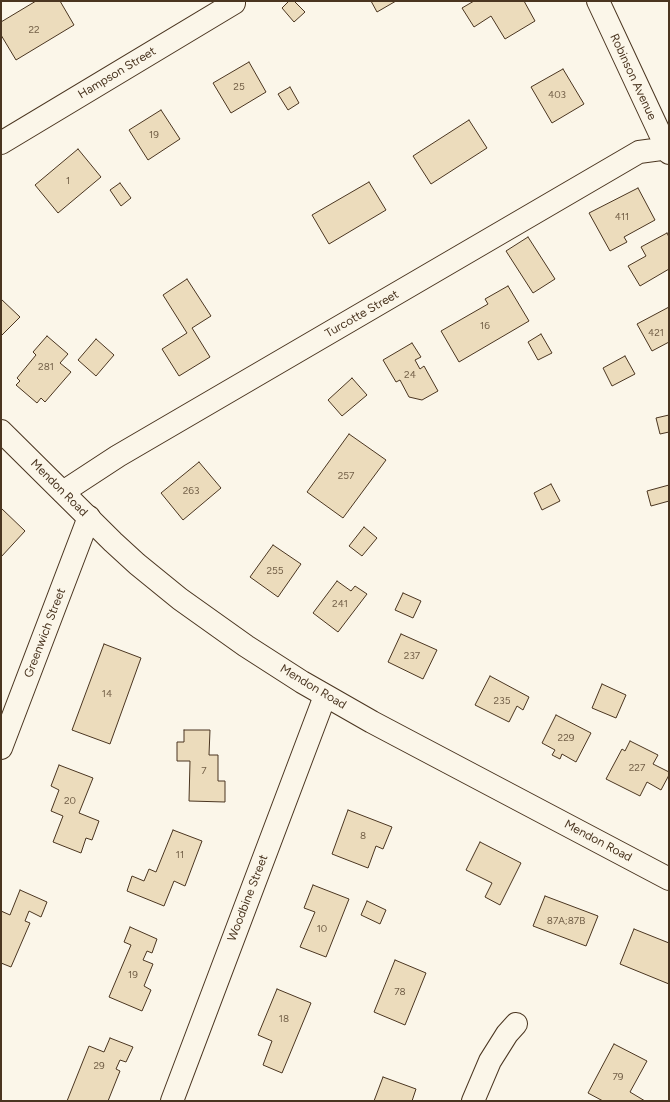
<!DOCTYPE html>
<style>
body{margin:0}
#map{position:relative;width:670px;height:1102px;overflow:hidden;background:#fbf6e9;font-family:Figtree,sans-serif}
canvas{display:block}
.frame{position:absolute;inset:0;border:2px solid #4a3520;pointer-events:none}
</style>
<div id="map">
<canvas width="670" height="1102"></canvas>
<div class="frame"></div>
</div>
<script>
const ctx = document.querySelector('canvas').getContext('2d');
ctx.lineJoin = 'round';
function paint(path, color) { ctx.fillStyle = color; ctx.fill(path, 'evenodd'); }
const toPath = rows => new Path2D(rows.map(r => 'M' + r).join(''));
function stroke(path, color, width, dash) { ctx.strokeStyle = color; ctx.lineWidth = width; ctx.lineCap = dash ? 'butt' : 'round'; ctx.setLineDash(dash || []); ctx.stroke(path); }
function label(font, color, halo, rows, align = 'center') {
  ctx.font = font + ' Figtree,sans-serif'; ctx.lineWidth = 3; ctx.setLineDash([]); ctx.textBaseline = 'middle'; ctx.strokeStyle = halo; ctx.fillStyle = color; for (const [text, x, y, turn = 0] of rows) {
    ctx.save(); ctx.translate(x, y); ctx.rotate((+turn || 0) * Math.PI / 180); ctx.textAlign = isNaN(turn) ? turn : align; if (halo) ctx.strokeText(text, 0, 0); ctx.fillText(text, 0, 0); ctx.restore();
  }
}
const building = toPath([
 [36,1,60,1,74,25,16,60,1,35,1,22,36,1],
 [289,1,294,1,305,12,294,22,282,8,289,1],
 [371,1,396,1,377,12,371,1],
 [474,1,524,1,535,21,505,39,491,16,474,27,462,8,474,1],
 [249,62,266,92,231,113,213,83,249,62],
 [563,69,584,104,552,123,531,87,563,69],
 [290,87,299,103,288,110,278,94,290,87],
 [161,110,180,139,148,160,129,130,161,110],
 [469,120,487,148,431,184,413,156,469,120],
 [78,149,101,177,58,213,35,185,78,149],
 [369,182,386,210,329,244,312,215,369,182],
 [120,183,131,198,121,206,110,190,120,183],
 [638,188,655,220,624,237,627,242,610,251,589,213,638,188],
 [667,233,669,237,669,269,640,286,628,266,646,256,641,247,667,233],
 [528,237,555,279,533,293,506,251,528,237],
 [187,279,211,316,192,328,210,357,179,376,162,349,187,333,163,295,187,279],
 [508,286,529,321,459,362,441,331,488,304,485,299,508,286],
 [1,299,20,317,1,336,1,299],
 [669,307,669,342,652,351,637,324,669,307],
 [541,334,552,353,538,360,528,342,541,334],
 [47,336,68,354,60,363,71,372,45,402,41,398,37,403,16,385,20,381,17,378,36,355,33,352,47,336],
 [96,339,114,355,96,376,78,360,96,339],
 [412,343,421,357,415,360,420,369,424,366,438,391,422,400,409,397,400,380,396,382,383,360,412,343],
 [625,356,635,374,612,386,603,368,625,356],
 [352,378,367,395,342,416,328,400,352,378],
 [669,415,669,432,660,434,656,418,669,415],
 [349,434,386,460,343,518,307,492,349,434],
 [199,462,221,488,183,520,161,493,199,462],
 [551,484,560,501,542,510,534,493,551,484],
 [669,485,669,501,651,506,647,491,669,485],
 [1,508,25,531,1,557,1,508],
 [364,527,377,538,362,556,349,546,364,527],
 [273,545,301,564,278,597,250,577,273,545],
 [337,581,351,591,355,586,367,594,338,632,313,613,337,581],
 [403,593,421,601,413,618,395,610,403,593],
 [401,634,437,650,423,679,388,662,401,634],
 [104,644,141,658,110,744,72,730,104,644],
 [490,676,529,697,523,710,517,706,509,722,475,705,490,676],
 [602,684,626,695,616,718,592,708,602,684],
 [556,715,591,733,576,762,562,754,560,759,552,755,555,750,542,743,556,715],
 [184,730,210,730,209,755,218,755,218,781,225,781,225,802,189,801,190,761,177,761,177,742,184,742,184,730],
 [630,741,658,755,653,764,669,772,669,775,661,790,647,782,640,796,606,779,622,749,625,751,630,741],
 [59,765,93,778,79,813,99,821,92,840,86,838,81,853,53,842,63,816,51,811,59,790,51,786,59,765],
 [348,810,392,827,383,849,376,846,368,868,332,854,348,810],
 [173,830,202,841,185,886,174,881,164,906,127,891,132,876,144,881,149,869,156,872,173,830],
 [480,842,521,863,500,905,485,897,492,883,466,870,480,842],
 [313,885,349,899,326,957,300,947,315,912,304,908,313,885],
 [20,890,47,902,41,917,29,911,25,921,30,923,11,967,1,963,1,911,10,915,20,890],
 [545,896,598,916,586,946,533,926,545,896],
 [367,901,386,910,380,924,361,915,367,901],
 [130,927,157,939,152,953,147,951,143,960,153,964,144,986,151,990,142,1011,109,997,131,945,124,942,130,927],
 [634,929,669,943,669,984,620,964,634,929],
 [395,960,426,973,405,1025,374,1012,395,960],
 [277,989,311,1003,282,1073,263,1065,272,1041,258,1035,277,989],
 [110,1038,133,1047,126,1062,120,1060,116,1069,120,1071,108,1101,67,1101,89,1046,104,1052,110,1038],
 [614,1044,647,1061,630,1092,645,1101,603,1101,588,1093,614,1044],
 [383,1077,416,1089,412,1101,374,1101,383,1077]
]);
paint(building, '#ecdcbc');
stroke(building, '#4a3520', 1);
const street = toPath([
 [598,1,669,153],
 [1,143,234,3],
 [63,492,118,456,639,152,669,148],
 [1,748,89,517],
 [172,1101,325,696],
 [473,1101,490,1061,507,1034,516,1024]
]);
const secondary = toPath([
 [1,431,113,542,137,564,180,599,246,646,302,682,372,722,669,879]
]);
stroke(street, '#4a3520', 24);
stroke(secondary, '#4a3520', 24);
stroke(street, '#fbf6e9', 22);
stroke(secondary, '#fbf6e9', 22);
label('10px', '#725f47', null, [
 ["22",34,30],
 ["25",239,87],
 ["403",557,95],
 ["19",154,135],
 ["1",68,181],
 ["411",622,217],
 ["16",485,326],
 ["421",656,333],
 ["281",46,367],
 ["24",410,375],
 ["257",346,476],
 ["263",191,491],
 ["255",275,571],
 ["241",340,604],
 ["237",412,656],
 ["14",107,694],
 ["235",502,701],
 ["229",566,738],
 ["227",637,768],
 ["7",204,771],
 ["20",70,801],
 ["8",363,836],
 ["11",180,855],
 ["87A;87B",566,921],
 ["10",322,929],
 ["19",133,975],
 ["78",400,992],
 ["18",284,1019],
 ["29",99,1066],
 ["79",618,1077]
]);
label('12px', '#4a3520', '#fbf6e9', [
 ["Hampson Street",117,73,-31],
 ["Robinson Avenue",633,77,65],
 ["Turcotte Street",362,314,-30],
 ["Mendon Road",59,488,45],
 ["Greenwich Street",45,633,-69],
 ["Mendon Road",313,687,31],
 ["Mendon Road",598,841,28],
 ["Woodbine Street",248,898,-69]
]);
</script>
